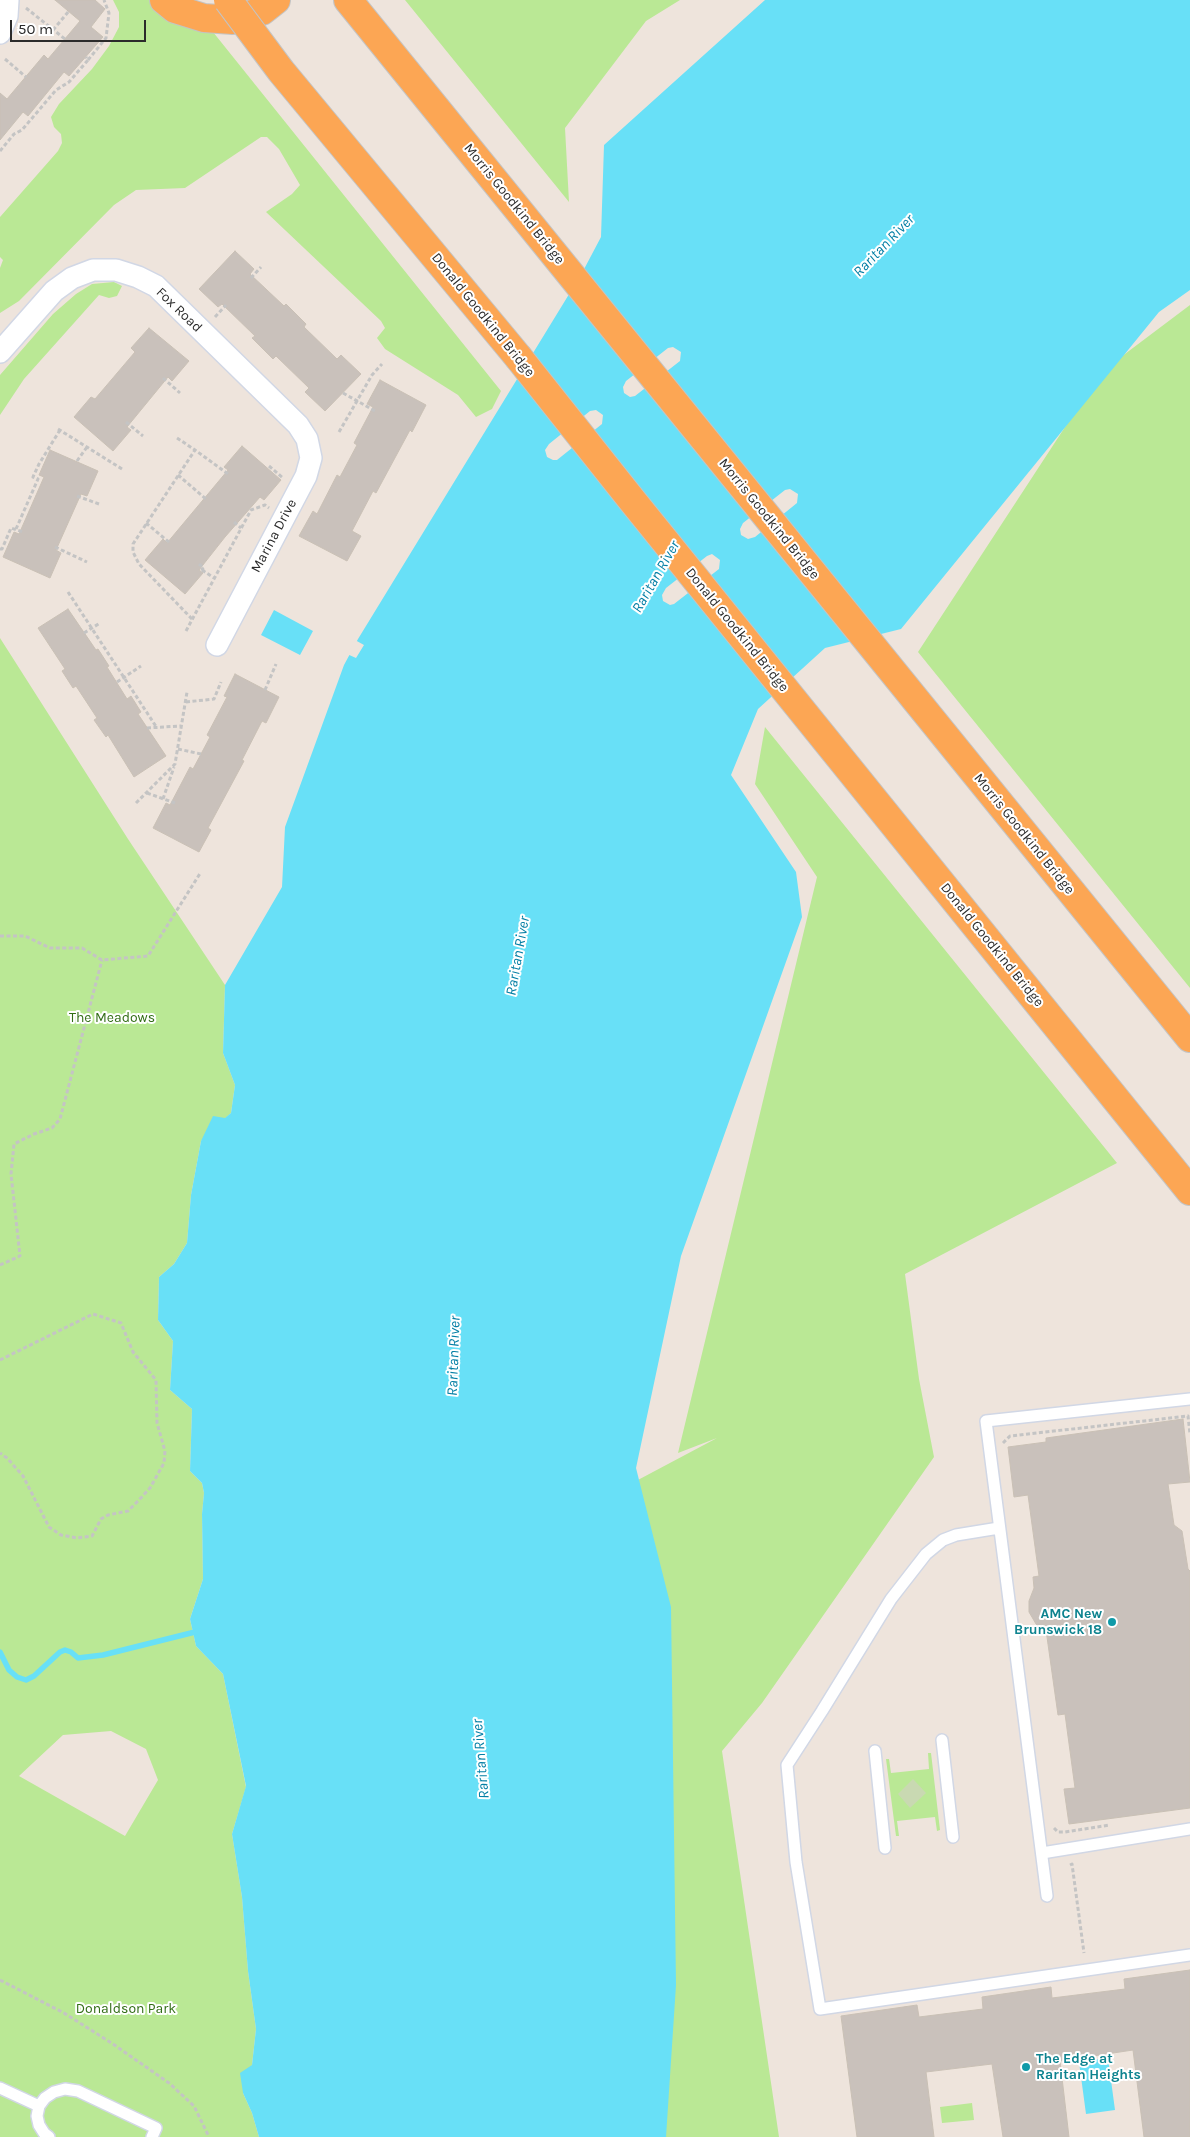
<!DOCTYPE html>
<style>
body{margin:0}
#map{position:relative;width:1190px;height:2137px;overflow:hidden;background:#eee4dc;font-family:Karla,sans-serif}
canvas{display:block}
.scale{position:absolute;left:10px;top:20px;width:136px;height:22px;box-sizing:border-box;border:2px solid #2b2b2b;border-top:0;padding-left:6px;font-size:15px;line-height:18px;white-space:nowrap;color:#2b2b2b;-webkit-text-stroke:4px #fff;paint-order:stroke}
</style>
<div id="map">
<canvas width="1190" height="2137"></canvas>
<div class="scale">50 m</div>
</div>
<script>
const ctx = document.querySelector('canvas').getContext('2d');
ctx.lineJoin = 'round';
function paint(path, color) { ctx.fillStyle = color; ctx.fill(path, 'evenodd'); }
const toPath = rows => new Path2D(rows.map(r => 'M' + r).join(''));
function stroke(path, color, width, dash) { ctx.strokeStyle = color; ctx.lineWidth = width; ctx.lineCap = dash ? 'butt' : 'round'; ctx.setLineDash(dash || []); ctx.stroke(path); }
function label(font, color, halo, rows, align = 'center') {
  ctx.font = font + ' Karla,sans-serif'; ctx.lineWidth = 4; ctx.setLineDash([]); ctx.textBaseline = 'middle'; ctx.strokeStyle = halo; ctx.fillStyle = color; for (const [text, x, y, turn = 0] of rows) {
    ctx.save(); ctx.translate(x, y); ctx.rotate((+turn || 0) * Math.PI / 180); ctx.textAlign = isNaN(turn) ? turn : align; if (halo) ctx.strokeText(text, 0, 0); ctx.fillText(text, 0, 0); ctx.restore();
  }
}
paint(toPath([
 [113,0,150,0,160,9,213,32,501,391,492,409,476,417,458,395,385,349,377,338,385,328,381,321,266,212,292,194,300,185,279,149,267,137,261,137,185,188,136,190,114,205,19,301,0,313,0,268,3,260,0,257,0,217,58,151,62,143,61,134,54,127,51,117,59,104,92,69,109,46,119,27,119,12],
 [405,0,680,0,646,21,565,128,569,202],
 [114,282,122,286,117,296,109,298,99,295,24,379,0,415,0,375,53,314,76,294,92,284],
 [1190,305,1190,988,918,652,1101,372],
 [0,638,128,839,225,985,223,1053,235,1085,231,1113,201,1141,191,1195,187,1243,174,1264,159,1277,158,1320,173,1341,170,1390,192,1409,190,1471,202,1483,204,1493,202,1514,203,1579,190,1619,196,1646,223,1674,246,1787,232,1834,242,1897,248,1971,256,2029,252,2065,243,2093,252,2113,259,2137,0,2137],
 [111,1731,146,1749,158,1780,125,1836,19,1776,63,1735],
 [765,727,1117,1163,905,1274,919,1379,934,1457,762,1703,722,1751,779,2137,624,2137,636,1481,717,1438,678,1453,817,877,755,784],
 [928,1753,931,1753,940,1830,937,1831,935,1817,897,1821,899,1836,896,1836,886,1759,889,1759,891,1773,929,1769],
 [972,2103,974,2120,942,2123,940,2107]
]), '#bae895');
paint(toPath([
 [913,1779,926,1793,910,1808,898,1794]
]), '#c9d9b2');
paint(toPath([
 [765,0,1190,0,1190,290,1159,312,901,629,825,648,758,709,731,775,796,872,802,917,681,1256,636,1468,671,1607,676,1985,666,2137,259,2137,252,2113,243,2093,240,2073,252,2065,256,2029,248,1971,242,1897,232,1834,246,1786,223,1674,196,1646,190,1619,203,1579,202,1514,204,1493,202,1483,190,1471,192,1409,170,1390,173,1341,158,1320,159,1277,174,1264,187,1243,191,1195,201,1141,213,1116,225,1118,231,1113,235,1085,223,1053,225,985,282,887,285,827,344,665,358,639,582,273,601,237,604,145],
 [274,610,313,631,300,655,261,635],
 [1108,2058,1115,2110,1086,2114,1079,2062]
]), '#68e0f7');
paint(toPath([
 [673,347,681,352,680,361,635,396,630,397,624,393,623,387,626,381,668,348],
 [596,410,603,415,602,424,557,460,553,460,547,457,545,450,549,444,590,411],
 [790,489,798,494,797,503,755,537,748,539,741,535,740,529,743,523,785,490],
 [712,554,720,560,719,569,674,604,670,605,663,601,662,595,666,588,707,556],
 [355,640,364,645,356,658,347,654]
]), '#eee4dc');
stroke(toPath([
 [0,1652,9,1670,17,1677,26,1680,34,1676,60,1652,65,1650,71,1652,78,1658,103,1655,199,1631]
]), '#68e0f7', 5.5);
const building = toPath([
 [55,0,95,0,105,9,91,27,103,37,69,76,64,72,28,116,23,112,0,140,0,93,7,99,44,55,48,59,80,21,55,0],
 [235,251,254,269,250,274,284,306,286,304,306,324,304,327,337,359,341,355,361,374,325,411,305,392,309,388,276,356,273,359,252,338,255,336,222,304,218,307,199,289,235,251],
 [149,328,189,361,172,381,168,377,127,427,131,430,113,451,74,417,91,397,95,399,135,352,131,348,149,328],
 [380,380,426,405,412,432,410,430,376,493,373,491,352,531,361,536,347,561,299,536,313,511,317,514,337,475,340,477,357,445,354,443,373,407,367,404,380,380],
 [242,446,281,480,264,500,260,497,225,537,199,570,203,573,185,594,145,560,163,539,167,543,228,470,224,467,242,446],
 [50,450,98,471,87,496,81,494,56,550,61,553,50,578,3,557,14,532,19,534,44,477,39,475,50,450],
 [68,609,96,650,98,649,109,666,107,667,127,699,131,696,141,712,138,714,166,756,134,777,108,735,106,737,94,720,97,718,76,686,73,688,62,671,65,669,38,628,68,609],
 [235,674,279,697,266,723,262,721,242,760,244,761,208,828,211,830,199,852,153,828,166,803,170,805,190,767,193,769,201,754,210,737,207,735,227,697,224,696,235,674],
 [1183,1419,1190,1482,1168,1484,1174,1525,1182,1531,1188,1569,1190,1571,1190,1808,1069,1824,1064,1789,1075,1788,1065,1714,1058,1715,1046,1630,1043,1631,1036,1624,1029,1612,1029,1601,1034,1588,1033,1577,1039,1576,1028,1495,1014,1497,1008,1447,1046,1442,1046,1438,1183,1419],
 [1190,1970,1190,2137,1144,2137,1133,2050,1060,2061,1069,2137,1003,2137,992,2064,926,2072,934,2137,857,2137,841,2016,917,2005,919,2017,983,2009,982,1997,1051,1987,1052,1998,1125,1989,1124,1979,1190,1970]
]);
paint(building, '#c9c1bb');
stroke(building, '#c9c0b5', 1);
const service = toPath([
 [999,1528,956,1535,943,1540,926,1554,891,1599,822,1711,787,1765,796,1862,820,2009,1190,1955],
 [942,1740,953,1837],
 [875,1751,885,1848],
 [1042,1853,1190,1829],
 [1047,1896,986,1421,1190,1399],
 [0,2088,39,2106],
 [49,2137,44,2133,39,2125,37,2116,39,2106,45,2098,54,2092,65,2089,78,2091,156,2128,152,2137]
]);
const minor = toPath([
 [0,33,7,16,8,0],
 [0,352,54,291,72,278,93,270,116,270,138,277,156,286,298,425,307,439,311,458,306,476,217,645]
]);
const trunk = toPath([
 [164,0,175,9,204,18,233,20,262,11,276,0],
 [348,0,1190,1038],
 [519,358,631,499,1190,1191]
]);
stroke(service, '#d1d7e5', 14);
stroke(minor, '#d1d7e5', 24);
stroke(trunk, '#c4c4c4', 30);
stroke(toPath([
 [26,8,65,39],
 [53,30,69,11],
 [5,59,26,77],
 [88,60,106,38,109,13,104,0],
 [0,151,14,134,22,130,56,90,69,82,88,60,86,57],
 [251,278,261,267],
 [215,317,226,305],
 [163,378,180,393],
 [343,393,375,411],
 [126,422,143,436],
 [58,429,122,469],
 [339,432,372,375,382,364],
 [177,438,195,450],
 [77,461,87,447],
 [269,466,283,478],
 [178,475,207,500],
 [77,496,99,504],
 [234,522,241,528],
 [146,523,170,543],
 [16,529,38,479,33,477,39,464,60,430],
 [55,547,87,562],
 [0,549,2,549,11,528,23,532],
 [199,564,204,568,201,570],
 [202,570,214,578],
 [68,592,157,728],
 [192,619,139,564,133,552,133,544,195,450,228,474],
 [186,631,251,510,265,505,269,508],
 [84,633,100,623],
 [117,682,141,666],
 [265,690,276,664],
 [186,702,214,699,221,682],
 [147,728,181,726],
 [178,749,201,754],
 [147,793,175,803],
 [163,799,174,767],
 [136,803,175,764,187,692],
 [0,936,25,936,50,948,82,948,102,960,148,956,201,872],
 [0,1265,20,1256,11,1174,14,1144,34,1134,52,1128,60,1119,102,960],
 [0,1360,93,1314,121,1323,133,1352,156,1380,157,1423,165,1451,164,1463,150,1488,139,1500,128,1511,108,1515,101,1519,92,1536,77,1538,61,1535,49,1527,23,1476,7,1458,0,1453],
 [1003,1443,1010,1436,1188,1416,1190,1434],
 [1054,1828,1058,1832,1065,1832,1110,1825],
 [1070,1865,1072,1864,1084,1953],
 [0,1980,64,2013,113,2044,169,2083,194,2106,209,2137]
]), '#c4c4c4', 3, [4, 2.5]);
stroke(service, '#fff', 11);
stroke(minor, '#fff', 21);
stroke(trunk, '#fca654', 28);
const trunkBridge = toPath([
 [228,0,281,71,519,358]
]);
stroke(trunkBridge, '#c4c4c4', 30, []);
stroke(trunkBridge, '#fca654', 28);
for (const [x, y, r, color] of [
 [1112,1622,5,"#0f9aa8"],
 [1026,2067,5,"#0f9aa8"]
]) { const dot = new Path2D(); dot.arc(x, y, r, 0, 2 * Math.PI); ctx.fillStyle = color; ctx.fill(dot); stroke(dot, '#fff', 2); }
label('14px', '#2b2b2b', '#fff', [
 ["Morris Goodkind Bridge",514,204,51],
 ["Fox Road",179,310,44],
 ["Donald Goodkind Bridge",483,315,51],
 ["Morris Goodkind Bridge",769,519,51],
 ["Marina Drive",274,536,-62],
 ["Donald Goodkind Bridge",737,630,51],
 ["Morris Goodkind Bridge",1024,834,51],
 ["Donald Goodkind Bridge",992,945,51]
]);
label('14px', '#316d15', '#fff', [
 ["The Meadows",112,1018],
 ["Donaldson Park",126,2009]
]);
label('bold 14px', '#0d838f', '#fff', [
 ["AMC New",1102,1614],
 ["Brunswick 18",1102,1630],
 ["The Edge at",1036,2059,"left"],
 ["Raritan Heights",1036,2075,"left"]
], 'right');
label('italic 15px', '#047fa5', '#fff', [
 ["Raritan River",884,246,-46],
 ["Raritan River",656,577,-60],
 ["Raritan River",518,956,-80],
 ["Raritan River",454,1356,-88],
 ["Raritan River",481,1759,-95]
]);
</script>
